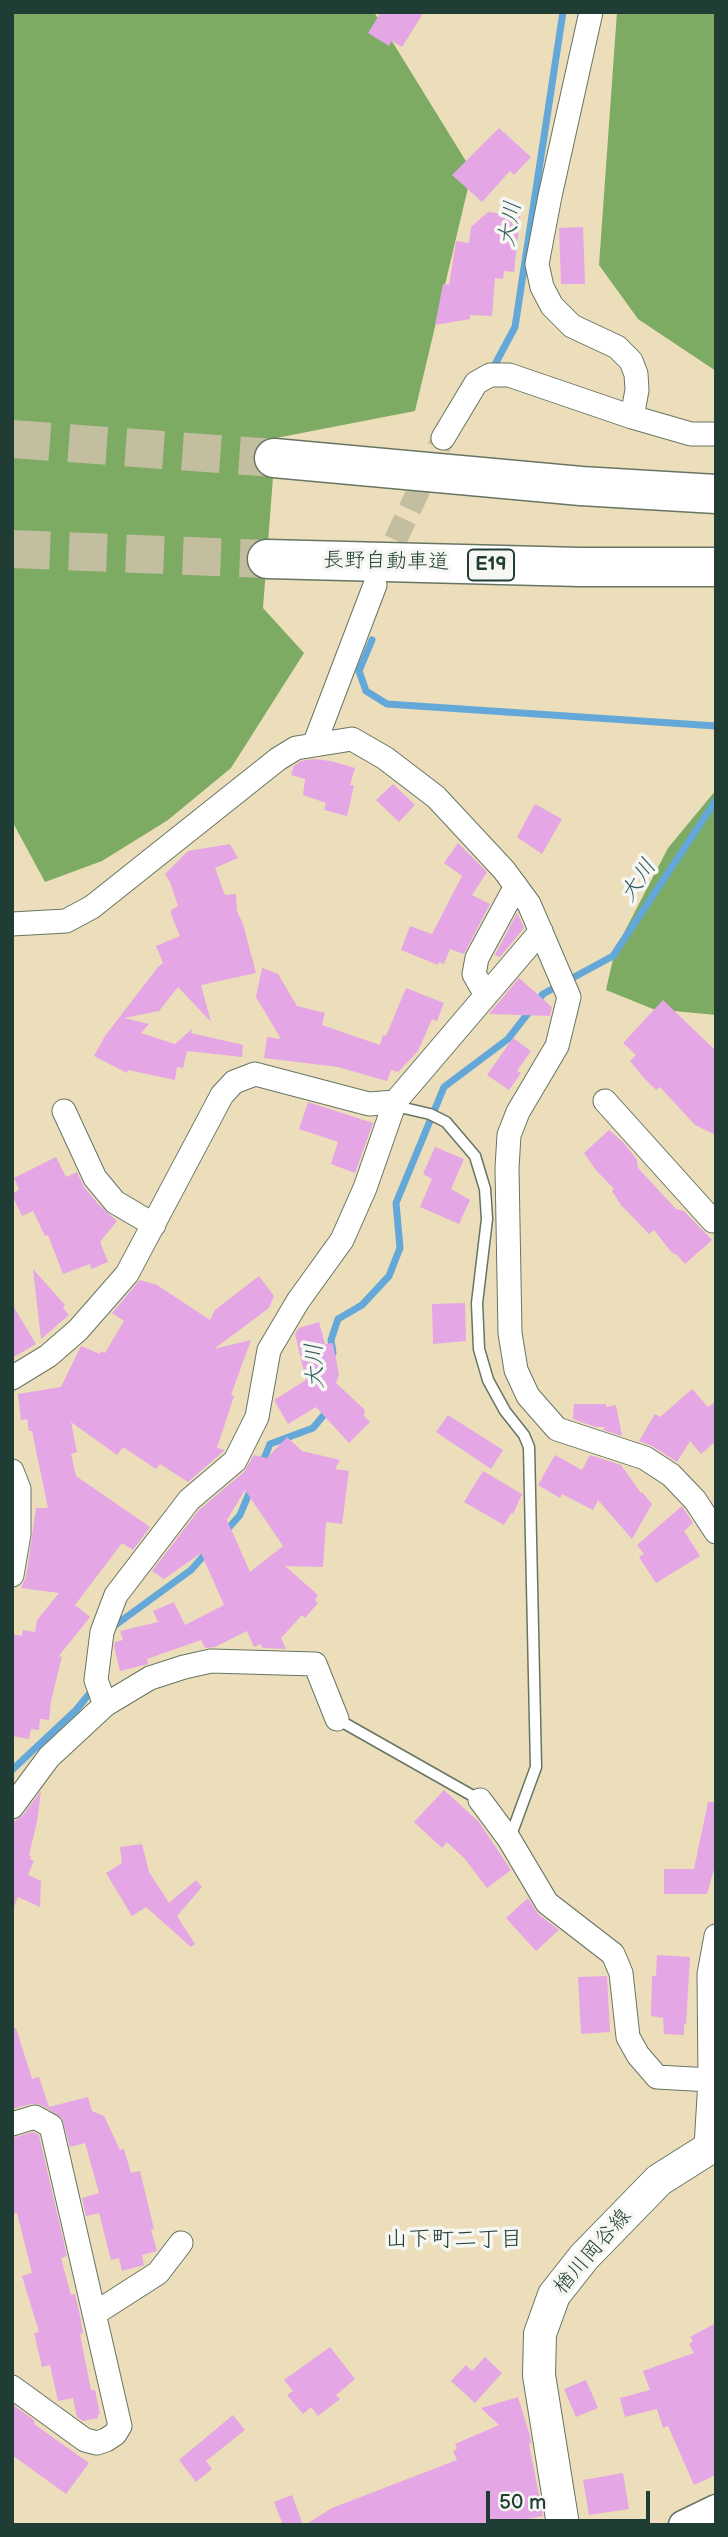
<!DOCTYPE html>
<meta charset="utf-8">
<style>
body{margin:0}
#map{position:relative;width:728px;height:2537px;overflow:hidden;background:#ecdeba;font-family:"Balsamiq Sans",sans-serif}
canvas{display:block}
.frame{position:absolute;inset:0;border:14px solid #1f3d34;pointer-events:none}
.scale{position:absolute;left:486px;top:2491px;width:164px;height:32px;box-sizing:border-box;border:4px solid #1f3d34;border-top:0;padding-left:9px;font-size:21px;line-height:24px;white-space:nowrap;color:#1f3d34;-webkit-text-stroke:5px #f6f6f2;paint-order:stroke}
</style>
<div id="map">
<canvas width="728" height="2537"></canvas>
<div class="frame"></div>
<div class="scale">50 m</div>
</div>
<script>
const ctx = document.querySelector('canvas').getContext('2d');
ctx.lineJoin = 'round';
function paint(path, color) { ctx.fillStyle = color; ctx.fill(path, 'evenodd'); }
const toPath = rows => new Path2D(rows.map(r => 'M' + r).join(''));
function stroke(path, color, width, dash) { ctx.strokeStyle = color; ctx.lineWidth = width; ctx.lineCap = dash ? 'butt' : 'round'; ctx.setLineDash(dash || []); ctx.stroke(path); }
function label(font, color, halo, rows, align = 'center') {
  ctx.font = font + ' "Balsamiq Sans","Klee One",sans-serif'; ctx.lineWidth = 7; ctx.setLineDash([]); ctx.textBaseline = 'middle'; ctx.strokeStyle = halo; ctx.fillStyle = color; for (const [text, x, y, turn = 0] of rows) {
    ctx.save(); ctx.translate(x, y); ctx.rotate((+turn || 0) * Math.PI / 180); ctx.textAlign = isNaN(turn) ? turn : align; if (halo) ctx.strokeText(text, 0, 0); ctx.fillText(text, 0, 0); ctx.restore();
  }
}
paint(toPath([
 [12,12,374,12,472,171,415,411,276,438,263,608,304,653,231,768,168,820,102,861,45,882,12,821],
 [617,12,716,12,716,371,638,319,599,265],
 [716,790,716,1015,653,1009,606,990,615,950,668,848]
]), '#7eab63');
stroke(toPath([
 [492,370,515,327,563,12],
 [372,640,359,671,366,691,387,704,716,726],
 [333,1353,331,1340,338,1319,362,1305,389,1276,400,1248,396,1203,444,1087,508,1039,543,994,613,956,716,800],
 [261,1466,270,1444,313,1428,328,1410],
 [225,1532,240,1515,252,1486],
 [110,1629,191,1570,207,1552],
 [12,1770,76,1710,95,1687]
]), '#63a8d8', 7);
paint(toPath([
 [381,12,424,12,402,47,392,41,389,46,368,33],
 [499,128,531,157,514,175,510,171,482,202,452,175],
 [488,212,520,216,514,272,504,271,503,279,495,278,492,316,470,315,470,319,435,325,443,284,449,285,456,241,469,243,471,227],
 [583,227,585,284,561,284,559,228],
 [313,759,331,761,355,768,350,785,354,786,347,816,324,810,326,803,303,795,305,779,291,775,294,766,301,761],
 [393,784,415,805,399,822,376,800],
 [535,804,562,819,542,854,517,837],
 [458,843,487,872,472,895,490,904,464,954,450,949,444,964,439,962,438,965,401,950,410,926,432,934,462,876,444,863],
 [230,844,238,858,215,868,225,895,236,894,237,911,243,924,256,973,201,985,211,1022,178,987,159,1011,124,1018,149,1024,141,1033,175,1044,192,1029,191,1033,243,1045,242,1057,187,1051,183,1068,177,1067,175,1080,128,1070,127,1073,94,1056,105,1036,158,967,163,963,156,946,180,936,171,914,171,910,178,906,170,882,165,874,188,851],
 [517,913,524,928,500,957,495,955],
 [262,968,278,974,297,1006,325,1013,322,1025,380,1045,383,1035,386,1036,406,988,444,1003,437,1021,432,1019,418,1051,398,1072,391,1070,387,1081,338,1067,264,1058,267,1037,281,1039,256,997],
 [519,978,552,1007,550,1016,489,1014],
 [663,1000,716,1051,716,1135,695,1125,660,1087,656,1090,643,1077,630,1061,636,1055,623,1043],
 [513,1038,531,1051,517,1071,521,1073,509,1090,487,1075],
 [308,1102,373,1123,355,1173,331,1164,338,1142,299,1129],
 [609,1130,624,1143,637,1160,638,1168,676,1209,684,1211,712,1240,685,1264,676,1254,672,1253,654,1230,649,1234,621,1205,612,1191,614,1189,595,1169,584,1153],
 [435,1147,464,1159,451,1189,470,1200,459,1224,420,1207,432,1179,423,1174],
 [56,1157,66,1177,77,1172,84,1187,99,1205,117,1221,100,1242,108,1262,91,1269,90,1264,63,1274,48,1235,45,1236,33,1211,22,1216,12,1195,19,1189,14,1178],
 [33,1269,65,1305,63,1308,69,1315,41,1339],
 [259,1276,274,1296,269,1308,214,1349,251,1340,231,1395,234,1396,217,1448,225,1450,188,1482,160,1464,156,1469,123,1447,117,1455,71,1422,77,1452,71,1454,76,1476,150,1527,133,1550,122,1543,75,1605,90,1617,58,1657,62,1656,51,1701,49,1720,40,1719,39,1730,31,1729,29,1739,12,1736,12,1634,22,1636,23,1630,35,1632,37,1620,59,1593,21,1588,26,1577,36,1508,48,1508,32,1431,29,1431,27,1419,21,1420,18,1394,61,1387,81,1346,100,1354,101,1351,105,1353,124,1321,112,1313,140,1280,157,1285,210,1320,215,1310],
 [465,1303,466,1341,433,1344,432,1304],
 [12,1304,36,1344,12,1358],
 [319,1322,325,1344,333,1343,339,1375,336,1383,365,1410,364,1416,370,1422,349,1443,316,1407,288,1424,274,1400,306,1380,295,1334,299,1328],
 [692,1389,708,1407,716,1401,716,1441,701,1454,690,1441,677,1462,652,1446,639,1441,655,1414,660,1417],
 [574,1404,606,1404,606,1407,616,1405,622,1436,603,1430,605,1427,595,1427,573,1419],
 [448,1415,503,1450,491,1469,436,1432],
 [287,1437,302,1451,340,1460,335,1469,349,1471,342,1524,326,1522,323,1567,285,1566,318,1595,315,1600,318,1603,305,1618,302,1615,281,1638,286,1649,262,1648,261,1644,254,1647,247,1631,215,1647,205,1648,201,1640,147,1659,148,1664,120,1671,114,1646,115,1642,123,1640,120,1631,158,1622,153,1611,174,1602,185,1625,224,1605,201,1553,164,1579,152,1571,199,1510,244,1472,254,1455,267,1458],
 [245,1490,283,1546,250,1572,227,1520],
 [555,1455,582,1470,590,1455,621,1465,641,1493,642,1492,652,1504,632,1539,598,1500,593,1510,562,1494,560,1498,538,1485],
 [483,1471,522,1494,513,1514,511,1513,504,1525,464,1502],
 [682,1506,693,1523,684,1531,700,1556,656,1583,639,1557,644,1554,637,1545],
 [444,1790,479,1822,511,1870,487,1888,465,1859,447,1842,442,1848,414,1822],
 [41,1791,37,1822,29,1855,31,1856,30,1859,34,1861,28,1875,41,1881,40,1907,18,1897,12,1911,12,1823,23,1815],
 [708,1802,716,1802,716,1862,707,1894,664,1894,664,1869,694,1869],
 [142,1844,149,1872,169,1903,196,1880,202,1887,177,1916,195,1944,191,1947,146,1907,132,1916,106,1873,122,1863,120,1847],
 [528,1898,538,1914,559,1930,536,1951,506,1918],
 [657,1955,690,1957,686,2025,684,2024,684,2035,664,2034,663,2018,651,2016,652,1976,656,1976],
 [607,1976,610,2032,581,2034,578,1977],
 [16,2028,32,2079,39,2077,49,2107,88,2097,92,2111,104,2116,120,2150,124,2149,131,2173,140,2171,154,2229,151,2230,157,2251,142,2255,144,2265,122,2271,119,2258,111,2260,99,2213,86,2216,82,2198,99,2193,85,2143,70,2147,62,2118,42,2105,31,2104,12,2109,12,2029],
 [33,2132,39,2135,67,2256,61,2258,71,2295,75,2294,79,2311,83,2333,80,2334,91,2390,95,2390,100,2414,98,2414,98,2418,83,2421,77,2417,73,2398,58,2401,50,2365,42,2367,34,2333,39,2332,22,2276,32,2273,17,2213,12,2214,12,2138],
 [716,2323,716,2475,694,2485,668,2426,663,2428,657,2409,625,2417,620,2398,650,2390,643,2371,694,2353,689,2344,693,2341,690,2337],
 [330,2347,355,2379,336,2395,340,2399,318,2416,311,2407,303,2414,287,2395,293,2391,284,2380],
 [485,2357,502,2373,475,2403,451,2381,466,2365,472,2371],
 [586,2380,598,2408,576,2417,564,2389],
 [518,2397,530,2436,531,2443,529,2444,543,2516,528,2519,529,2523,518,2525,305,2525,332,2508,457,2460,453,2451,457,2449,455,2444,499,2425,481,2408],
 [12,2404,35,2421,34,2424,89,2463,66,2494,12,2455],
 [233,2415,245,2430,206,2461,212,2469,196,2482,179,2460],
 [623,2473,629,2509,589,2515,583,2480],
 [292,2495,303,2525,283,2525,274,2502]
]), '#e4a6e5');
stroke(toPath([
 [381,571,443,438]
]), '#c3be9f', 23, [23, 11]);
stroke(toPath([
 [12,439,274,458],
 [12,549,267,559]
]), '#c3be9f', 38, [38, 19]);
const service = toPath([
 [395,1102,404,1108,430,1114,446,1122,475,1156,485,1189,487,1219,477,1303,479,1349,488,1380,505,1411,524,1435,529,1447,536,1767,510,1838],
 [337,1719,480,1800]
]);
const minor = toPath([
 [591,12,550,196,537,264,542,287,552,306,572,326,617,347,631,361,636,374,637,390,632,417],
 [443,438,476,383,490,375,509,375,632,417,691,434,716,434],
 [314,745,375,585],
 [12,924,66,921,92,907,278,759,296,748,352,739,385,758,436,797,504,870,529,904,569,997,557,1046,518,1112,509,1135,507,1168,510,1333,516,1370,528,1396,557,1429,645,1458,671,1475,695,1500,716,1532],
 [486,995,474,974,477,958,516,886],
 [605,1101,713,1221,716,1218],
 [64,1111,95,1178,115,1202,154,1225],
 [12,1378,48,1356,78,1330,127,1274,222,1095,234,1082,255,1074,369,1104,395,1102],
 [12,1471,19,1489,19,1534,12,1575],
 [105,1705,96,1680,102,1632,116,1595,189,1500,235,1461,257,1417,269,1350,298,1301,342,1240,365,1188,395,1102,541,931],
 [480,1800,509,1839,547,1903,613,1954,621,1973,628,2037,638,2055,657,2077,710,2080],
 [12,1807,49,1757,105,1705,150,1678,184,1667,211,1661,315,1664,337,1719],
 [12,2124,35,2117,51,2126,120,2426,115,2434,106,2440,97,2443,85,2440,12,2387],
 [706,2147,710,2080,709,1974,716,1936],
 [94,2314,158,2273,181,2243]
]);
const tertiary = toPath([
 [683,2525,716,2509]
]);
const secondary = toPath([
 [563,2525,539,2375,540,2334,554,2295,584,2257,659,2180,716,2144]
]);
const motorway = toPath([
 [274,458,581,486,716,494],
 [267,559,580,567,716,567]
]);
stroke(service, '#677563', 13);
stroke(minor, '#677563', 25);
stroke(tertiary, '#677563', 31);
stroke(secondary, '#677563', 34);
stroke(motorway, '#677563', 41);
stroke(service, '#fff', 10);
stroke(minor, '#fff', 23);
stroke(tertiary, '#fff', 28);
stroke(secondary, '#fff', 32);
stroke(motorway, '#fff', 38);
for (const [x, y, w] of [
 [491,565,46]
]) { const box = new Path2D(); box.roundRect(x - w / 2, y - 15.5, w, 31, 5); ctx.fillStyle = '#f6f6f2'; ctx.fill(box); stroke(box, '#1f3d34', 2); }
label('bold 19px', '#1f3d34', null, [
 ["E19",491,565]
]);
label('21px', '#1f3d34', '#f6f6f2', [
 ["長野自動車道",386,562,1],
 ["楢川岡谷線",593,2252,-49]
]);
label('italic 23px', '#335d65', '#f6f6f2', [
 ["大川",511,224,-81],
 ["大川",639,881,-56],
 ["大川",316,1366,-92]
]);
label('23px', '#1f3d34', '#f6f6f2', [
 ["山下町二丁目",454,2240]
]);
</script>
